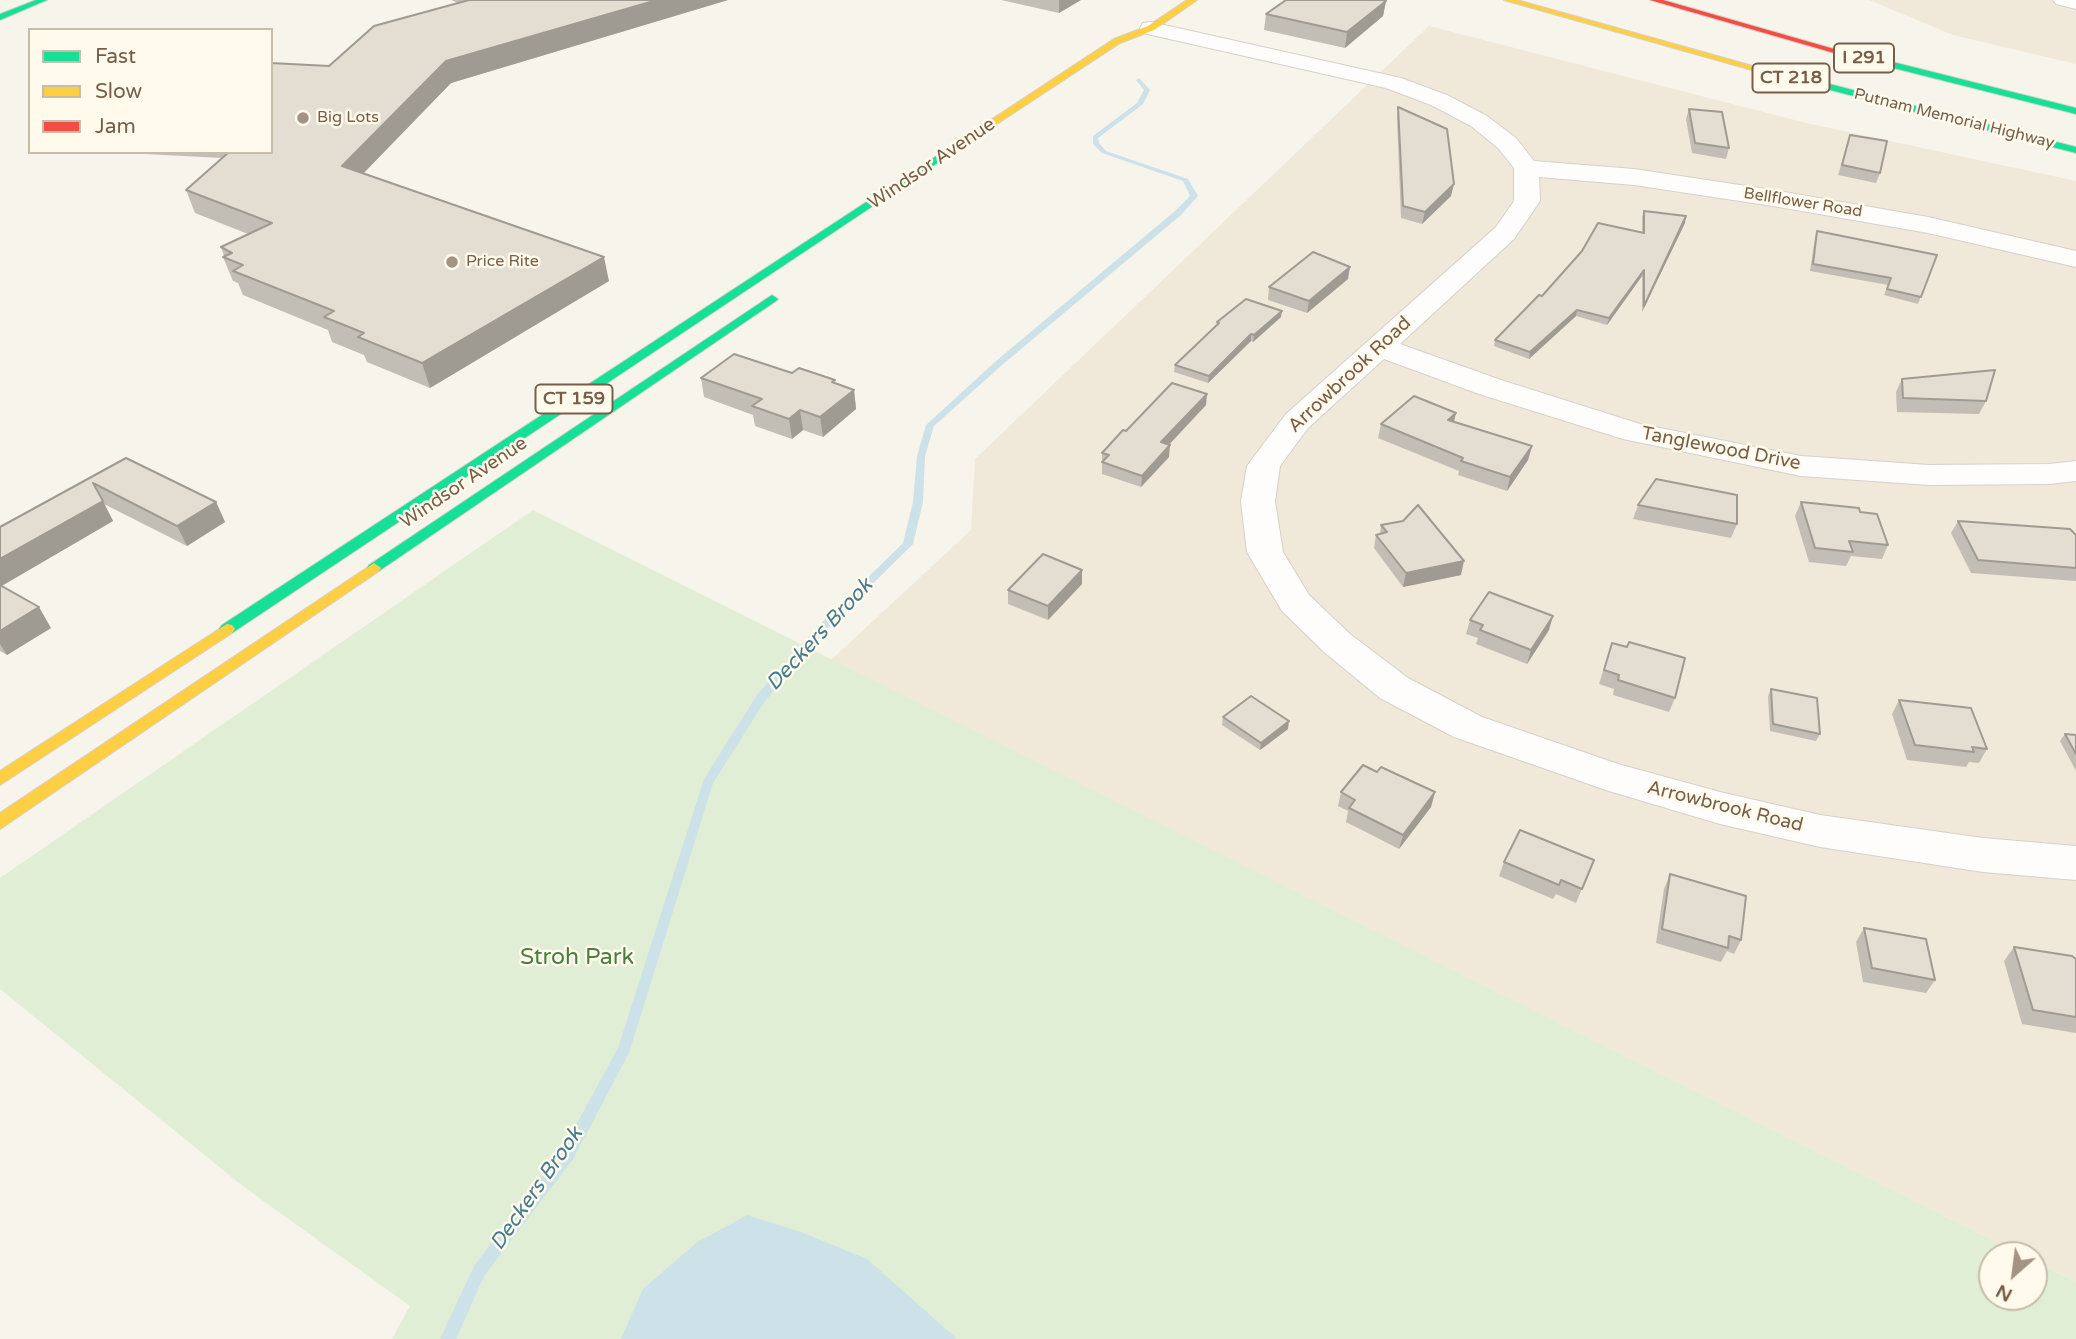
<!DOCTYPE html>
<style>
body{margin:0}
#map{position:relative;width:2076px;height:1339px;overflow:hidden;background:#f7f4eb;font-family:"Varela Round",sans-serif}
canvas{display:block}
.legend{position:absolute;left:28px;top:28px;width:245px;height:126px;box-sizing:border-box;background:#fffaeb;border:2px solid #c8bcab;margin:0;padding:9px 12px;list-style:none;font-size:21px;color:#765f4a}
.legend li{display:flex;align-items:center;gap:14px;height:35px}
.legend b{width:35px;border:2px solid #c8bcab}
.north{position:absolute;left:1978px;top:1241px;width:70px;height:70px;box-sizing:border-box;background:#fffaeb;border:2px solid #c8bcab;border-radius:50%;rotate:208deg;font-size:19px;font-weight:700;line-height:28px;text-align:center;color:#765f4a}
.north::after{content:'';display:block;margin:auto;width:24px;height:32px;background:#a39382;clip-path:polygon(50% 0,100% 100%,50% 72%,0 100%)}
</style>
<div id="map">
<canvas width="2076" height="1339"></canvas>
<ul class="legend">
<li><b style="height:9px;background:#16e098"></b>Fast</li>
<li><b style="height:9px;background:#ffcf43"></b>Slow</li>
<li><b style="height:9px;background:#f24e42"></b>Jam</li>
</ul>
<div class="north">N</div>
</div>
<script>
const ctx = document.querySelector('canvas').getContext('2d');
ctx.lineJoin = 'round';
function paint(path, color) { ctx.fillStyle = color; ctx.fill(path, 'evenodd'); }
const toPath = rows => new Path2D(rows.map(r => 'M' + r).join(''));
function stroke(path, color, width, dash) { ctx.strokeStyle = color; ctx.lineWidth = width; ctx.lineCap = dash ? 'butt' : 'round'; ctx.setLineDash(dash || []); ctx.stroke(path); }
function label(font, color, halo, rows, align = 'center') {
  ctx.font = font + ' "Varela Round",sans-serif'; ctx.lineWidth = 5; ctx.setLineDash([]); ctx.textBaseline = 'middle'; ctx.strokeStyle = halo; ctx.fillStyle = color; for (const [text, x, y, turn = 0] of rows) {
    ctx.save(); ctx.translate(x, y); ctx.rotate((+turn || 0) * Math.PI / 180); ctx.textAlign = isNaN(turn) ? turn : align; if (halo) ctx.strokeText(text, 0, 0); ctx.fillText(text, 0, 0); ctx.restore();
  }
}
paint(toPath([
 [1869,0,2076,0,2076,64,1953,35],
 [1429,26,1806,123,2076,181,2076,1282,2034,1261,2034,1255,2022,1255,831,660,971,530,975,459]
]), '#f0e8d8');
paint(toPath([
 [533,510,2022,1255,1992,1255,1992,1297,2034,1297,2034,1261,2076,1282,2076,1339,392,1339,410,1306,244,1187,0,989,0,878]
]), '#e0eed5');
paint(toPath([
 [747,1215,801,1232,867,1259,957,1339,621,1339,643,1289,696,1243]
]), '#cce2e8');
paint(toPath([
 [1139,78,1150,90,1143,104,1098,138,1099,143,1106,151,1188,179,1198,196,1181,215,1002,365,934,426,925,456,923,502,913,544,827,629,765,701,713,783,629,1053,573,1159,484,1276,456,1339,440,1339,474,1266,563,1149,618,1048,704,779,757,695,819,625,903,543,913,502,917,456,926,425,996,361,1175,211,1190,196,1183,181,1102,153,1093,144,1093,136,1137,103,1144,90,1136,80,1139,78]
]), '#cce2e8');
const street = toPath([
 [2053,0,2076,0,2076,9,2056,4,2053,0],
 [1151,22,1401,78,1447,95,1487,116,1516,138,1534,161,1634,169,1773,190,1928,217,2076,251,2076,267,1928,233,1773,206,1634,185,1539,177,1540,201,1514,239,1400,344,1501,380,1640,424,1801,456,1929,465,2049,464,2076,461,2076,481,2049,484,1929,485,1801,476,1623,439,1479,394,1384,359,1308,428,1280,466,1275,501,1283,552,1309,595,1350,634,1408,678,1482,717,1618,764,1720,792,1820,815,1983,838,2076,846,2076,880,1983,872,1820,847,1720,824,1609,791,1454,737,1380,698,1324,652,1282,611,1247,552,1241,501,1247,466,1286,414,1496,227,1514,201,1514,168,1498,148,1471,126,1431,105,1386,88,1143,33,1140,28,1143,23,1151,22]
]);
const fast = toPath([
 [36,0,47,0,0,20,0,14,36,0],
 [1837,48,2076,108,2076,114,1834,53,1833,51,1837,48],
 [1755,65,2076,147,2076,153,1752,70,1752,66,1755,65],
 [944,151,949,154,948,156,232,633,222,633,219,629,222,625,944,151],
 [772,295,778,299,776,301,379,571,369,571,367,568,369,565,772,295]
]);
const slow = toPath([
 [1187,0,1197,0,1154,30,1120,43,948,156,939,154,1114,39,1148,26,1187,0],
 [1504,0,1517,0,1760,68,1752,70,1504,0],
 [374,563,381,568,379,571,0,829,0,813,374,563],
 [227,624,232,625,235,629,232,633,0,785,0,771,227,624]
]);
const jam = toPath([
 [1650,0,1663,0,1841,51,1834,53,1650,0]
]);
stroke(street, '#d6d1c9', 2);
stroke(fast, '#d7d1c8', 2);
stroke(slow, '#d7d1c8', 2);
stroke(jam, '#d7d1c8', 2);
paint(street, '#fefdfc');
paint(fast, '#16e098');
paint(slow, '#ffcf43');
paint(jam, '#f24e42');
paint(toPath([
 [451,0,728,0,451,83,364,173,609,281,430,388,367,362,364,355,332,342,328,330,243,295,238,283,233,281,223,257,224,256,221,247,248,234,195,213,186,190,222,158,106,152,271,152,329,66,458,3],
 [1001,0,1081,0,1059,13],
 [1386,1,1383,16,1345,48,1264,30,1266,14],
 [1398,107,1451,196,1422,224,1401,218,1397,119],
 [1689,109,1729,148,1726,159,1692,153,1686,119],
 [1850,135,1880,173,1876,183,1838,175],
 [1644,211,1685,223,1642,312,1642,276,1607,325,1576,316,1529,359,1494,346,1495,340,1542,296,1642,232,1642,217],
 [1817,231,1937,255,1918,304,1884,295,1888,285,1810,271,1815,238],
 [1348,279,1307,313,1268,300,1269,287],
 [1281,317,1253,342,1251,341,1208,383,1174,372,1175,365,1217,325,1217,322],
 [792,373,835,383,854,390,856,409,823,437,803,430,792,439,755,426,753,415,704,397,701,378],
 [1902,379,1986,401,1979,414,1897,412,1896,392],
 [1206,405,1169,445,1169,457,1141,487,1102,474,1102,453,1126,431],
 [1454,421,1532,446,1528,460,1507,491,1458,475,1459,471,1378,438,1381,424],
 [126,458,216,502,225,522,187,546,104,504,113,521,1,586,51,628,7,655,0,651,0,527],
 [1801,502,1860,512,1888,545,1882,559,1851,556,1846,566,1809,562,1795,516],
 [1638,505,1737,524,1731,538,1633,519],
 [1958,521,2076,535,2076,581,1971,573,1951,533],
 [1381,525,1461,575,1403,587,1374,548,1376,535,1380,534],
 [1082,570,1082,584,1048,620,1008,604,1008,590],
 [1470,620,1549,630,1527,664,1476,644,1478,638,1466,634],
 [1612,643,1675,698,1669,712,1613,695,1614,689,1599,684],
 [1771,689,1820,734,1816,741,1770,731,1768,696],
 [1899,700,1987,749,1979,763,1969,762,1966,767,1907,760,1892,714],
 [1223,717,1288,729,1260,750,1222,725],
 [2065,734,2076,735,2076,771,2060,741],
 [1377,772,1435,792,1431,807,1399,849,1346,822,1348,811,1338,806,1341,792],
 [1594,860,1576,903,1556,894,1553,899,1499,876,1504,862],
 [1670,874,1741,940,1734,954,1727,951,1721,962,1656,943,1664,889],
 [1864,928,1935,980,1926,993,1863,982,1856,942],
 [2014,947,2076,959,2076,1033,2022,1024,2004,961]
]), '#c3beb5');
paint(toPath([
 [657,0,728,0,451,83,349,188,342,166,446,61],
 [1059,0,1081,0,1059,13],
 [1386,1,1383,16,1345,48,1347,32],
 [1454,184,1451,196,1422,224,1425,212],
 [1686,216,1685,223,1642,312,1644,306],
 [604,257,609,281,430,388,422,363],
 [1350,267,1348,279,1307,313,1309,301],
 [1644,270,1642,276,1607,325,1609,318],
 [1577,310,1576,316,1529,359,1530,352],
 [1282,311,1281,317,1253,342,1254,335],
 [1251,334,1251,341,1208,383,1209,376],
 [854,390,856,409,823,437,820,417],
 [1207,394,1206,405,1160,454,1161,442],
 [800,410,803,430,792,439,789,419],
 [1456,413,1453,426,1448,420],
 [1170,445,1169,457,1141,487,1142,476],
 [1532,446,1528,460,1507,491,1510,477],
 [103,501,113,521,0,587,0,559],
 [216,502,225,522,187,546,177,526],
 [1464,561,1461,575,1403,587,1406,573],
 [1082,570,1082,584,1048,620,1048,606],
 [39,607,51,628,7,655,0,644,0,631],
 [1553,616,1549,630,1527,664,1531,650],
 [1289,721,1288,729,1260,750,1261,743],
 [1435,792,1431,807,1399,849,1403,835]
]), '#9f9b93');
const building = toPath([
 [469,0,657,0,446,61,342,166,604,257,422,363,358,337,364,333,324,317,334,311,233,271,243,265,223,257,232,253,221,247,272,223,186,190,229,152,271,152,271,63,329,66,374,26,469,0],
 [1286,0,1383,0,1386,1,1347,32,1266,14,1286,0],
 [1398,107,1447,129,1454,184,1425,212,1403,206,1398,107],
 [1689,109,1722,112,1729,148,1695,143,1689,109],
 [1850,135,1887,141,1880,173,1842,165,1850,135],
 [1644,211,1686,216,1644,306,1644,270,1609,318,1577,310,1530,352,1495,340,1539,295,1542,296,1582,251,1598,223,1644,233,1644,211],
 [1817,231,1937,255,1921,297,1887,289,1891,278,1813,264,1817,231],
 [1313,252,1350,267,1309,301,1269,287,1313,252],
 [1246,299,1282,311,1254,335,1251,334,1209,376,1175,365,1219,323,1217,322,1246,299],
 [734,354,792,373,799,368,835,380,832,382,854,390,820,417,800,410,789,419,752,406,762,399,701,378,734,354],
 [1995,370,1986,401,1903,398,1902,379,1995,370],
 [1172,383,1207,394,1161,442,1170,445,1142,476,1102,462,1109,455,1102,453,1123,430,1126,431,1172,383],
 [1414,396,1456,413,1448,420,1532,446,1510,477,1461,461,1463,458,1381,424,1414,396],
 [126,458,216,502,177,526,93,483,103,501,0,559,0,527,126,458],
 [1656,479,1737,495,1737,524,1638,505,1656,479],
 [1801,502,1859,508,1860,512,1877,514,1888,545,1849,541,1853,552,1815,548,1801,502],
 [1418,505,1464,561,1406,573,1376,535,1387,532,1381,525,1403,521,1418,505],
 [1958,521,2070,529,2076,535,2076,568,1978,560,1958,521],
 [1043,554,1082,570,1048,606,1008,590,1043,554],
 [0,585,39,607,0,631,0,585],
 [1489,592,1553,616,1531,650,1480,630,1483,625,1470,620,1489,592],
 [1629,642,1685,658,1675,698,1618,680,1619,675,1604,670,1612,643,1627,647,1629,642],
 [1771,689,1817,698,1820,734,1773,724,1771,689],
 [1251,696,1289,721,1261,743,1223,717,1251,696],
 [1899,700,1971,708,1987,749,1972,747,1974,752,1915,745,1899,700],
 [2065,734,2076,735,2076,754,2065,734],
 [1363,765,1377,772,1381,767,1435,792,1403,835,1349,808,1355,800,1341,792,1363,765],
 [1520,830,1594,860,1582,889,1561,880,1559,885,1504,862,1520,830],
 [1670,874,1746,896,1741,940,1729,936,1728,948,1662,929,1670,874],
 [1864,928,1926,939,1935,980,1872,968,1864,928],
 [2014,947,2072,956,2076,959,2076,1017,2033,1010,2014,947]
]);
paint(building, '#e3ddd2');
stroke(building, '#9f9b93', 2);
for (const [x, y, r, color] of [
 [303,118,7,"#a39382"],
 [452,262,7,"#a39382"]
]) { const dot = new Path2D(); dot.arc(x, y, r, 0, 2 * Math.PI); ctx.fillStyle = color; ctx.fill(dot); stroke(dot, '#fffaeb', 2.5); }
label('16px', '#765f4a', '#fffaeb', [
 ["Big Lots",317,118],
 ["Price Rite",466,262]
], 'left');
label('16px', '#765f4a', '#fffaeb', [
 ["Putnam Memorial Highway",1954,119,14],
 ["Bellflower Road",1803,203,9]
]);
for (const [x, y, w] of [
 [1864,58,60],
 [1791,78,77],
 [574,399,77]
]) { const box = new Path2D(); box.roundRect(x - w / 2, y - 14.5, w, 29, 5); ctx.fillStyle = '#fffaeb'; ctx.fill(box); stroke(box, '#765f4a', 2); }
label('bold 18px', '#765f4a', null, [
 ["I 291",1864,58],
 ["CT 218",1791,78],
 ["CT 159",574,399]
]);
label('19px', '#765f4a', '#fffaeb', [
 ["Windsor Avenue",932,164,-34],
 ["Arrowbrook Road",1350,375,-43],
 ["Tanglewood Drive",1721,449,11],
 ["Windsor Avenue",464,483,-34],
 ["Arrowbrook Road",1725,807,14]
]);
label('italic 21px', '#467a91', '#fffaeb', [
 ["Deckers Brook",820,635,-47],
 ["Deckers Brook",537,1189,-55]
]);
label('23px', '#4c7c42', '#fffaeb', [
 ["Stroh Park",577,958]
]);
</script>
